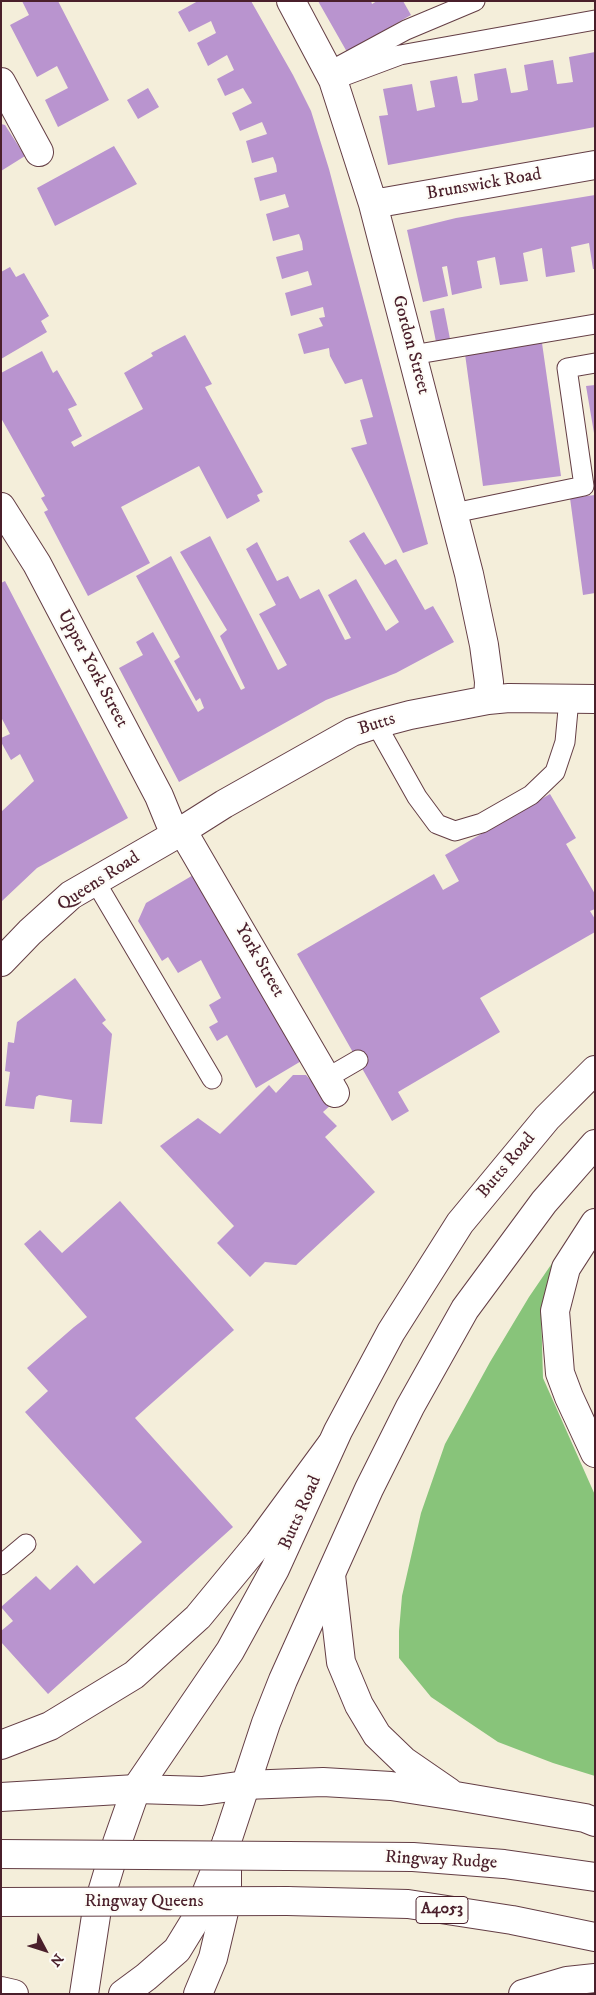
<!DOCTYPE html>
<style>
body{margin:0}
#map{position:relative;width:596px;height:1995px;overflow:hidden;background:#f4eeda;font-family:"IM FELL DW Pica",serif}
canvas{display:block}
.frame{position:absolute;inset:0;border:2px solid #4a1f2b;pointer-events:none}
.north{position:absolute;left:20px;top:1925px;width:50px;height:50px;-webkit-text-stroke:4px #fdfcf7;paint-order:stroke;rotate:130deg;font-size:14px;font-weight:700;line-height:20px;text-align:center;color:#4a1f2b}
.north::after{content:'';display:block;margin:auto;width:18px;height:22px;background:#4a1f2b;clip-path:polygon(50% 0,100% 100%,50% 72%,0 100%)}
</style>
<div id="map">
<canvas width="596" height="1995"></canvas>
<div class="frame"></div>
<div class="north">N</div>
</div>
<script>
const ctx = document.querySelector('canvas').getContext('2d');
ctx.lineJoin = 'round';
function paint(path, color) { ctx.fillStyle = color; ctx.fill(path, 'evenodd'); }
const toPath = rows => new Path2D(rows.map(r => 'M' + r).join(''));
function stroke(path, color, width, dash) { ctx.strokeStyle = color; ctx.lineWidth = width; ctx.lineCap = dash ? 'butt' : 'round'; ctx.setLineDash(dash || []); ctx.stroke(path); }
function label(font, color, halo, rows, align = 'center') {
  ctx.font = font + ' "IM FELL DW Pica",serif'; ctx.lineWidth = 4.5; ctx.setLineDash([]); ctx.textBaseline = 'middle'; ctx.strokeStyle = halo; ctx.fillStyle = color; for (const [text, x, y, turn = 0] of rows) {
    ctx.save(); ctx.translate(x, y); ctx.rotate((+turn || 0) * Math.PI / 180); ctx.textAlign = isNaN(turn) ? turn : align; if (halo) ctx.strokeText(text, 0, 0); ctx.fillText(text, 0, 0); ctx.restore();
  }
}
paint(toPath([
 [559,1253,541,1311,543,1378,595,1495,595,1776,553,1763,498,1742,431,1697,399,1658,399,1631,402,1596,421,1513,445,1444,490,1362,529,1297]
]), '#88c47a');
paint(toPath([
 [22,1,58,1,109,100,58,127,45,100,68,88,57,66,37,77,10,25,29,15],
 [198,1,251,1,293,75,311,111,329,169,428,544,403,553,351,448,367,444,360,420,373,417,362,379,345,384,330,356,329,348,304,354,298,334,323,326,319,318,325,317,323,307,291,316,285,293,312,285,308,271,282,279,276,257,303,250,302,242,299,234,273,241,266,214,289,207,285,194,260,201,254,178,277,172,276,165,273,157,252,163,246,141,267,134,265,129,262,122,240,131,232,113,252,103,243,88,225,96,217,79,234,70,227,55,208,66,197,43,216,33,211,21,189,32,178,12],
 [318,1,371,1,372,4,377,1,403,1,411,15,347,52],
 [595,52,595,127,388,165,379,116,388,115,383,89,412,84,417,111,435,107,430,81,457,76,462,103,472,102,478,100,474,74,506,68,511,93,519,92,528,90,524,65,553,60,557,84,566,83,573,82,569,57],
 [148,88,159,107,138,119,127,100],
 [1,124,5,125,25,156,1,171],
 [114,146,137,184,55,226,37,188],
 [595,195,595,269,593,269,589,243,571,247,575,272,546,277,542,248,523,253,528,281,500,285,495,257,477,261,482,288,452,295,447,266,442,267,448,296,423,302,407,230,456,218],
 [10,267,16,277,24,273,49,316,41,321,47,332,1,359,1,272],
 [444,308,450,339,436,342,430,311],
 [185,335,212,384,205,387,263,492,257,495,260,501,227,519,199,466,121,507,150,563,88,596,44,512,48,510,41,498,45,496,1,418,1,373,42,351,53,373,57,370,77,405,68,409,82,436,71,442,74,447,143,409,124,373,153,356,151,353],
 [542,343,561,476,483,486,465,354],
 [595,385,595,433,594,433,586,386],
 [595,495,595,593,583,595,570,498],
 [364,532,385,565,396,559,425,610,433,606,454,642,396,673,326,700,179,782,119,668,143,655,136,642,153,632,198,712,204,708,200,698,196,701,174,661,180,657,136,576,171,556,241,690,245,688,220,636,227,630,180,552,210,536,278,670,287,665,259,614,276,605,246,549,257,542,277,581,288,576,300,599,319,589,345,640,351,638,328,595,356,579,386,631,399,622,349,541],
 [5,581,128,818,37,868,1,902,1,812,34,781,20,754,11,760,1,742,1,738,10,734,1,717,1,583],
 [550,794,576,838,566,844,595,894,595,909,590,911,595,919,595,932,480,998,500,1032,398,1092,409,1111,392,1121,297,954,434,874,443,890,459,881,445,855],
 [200,871,303,1060,256,1088,227,1035,217,1041,209,1027,218,1022,209,1005,221,998,201,960,178,973,168,957,162,961,138,921,146,903],
 [75,978,106,1020,102,1023,112,1034,102,1124,70,1122,72,1100,39,1095,36,1097,34,1109,5,1106,10,1072,5,1071,8,1042,14,1043,17,1022],
 [293,1075,306,1075,332,1104,323,1112,337,1126,325,1137,375,1192,296,1265,265,1262,250,1277,217,1243,234,1226,160,1146,198,1118,220,1134,269,1085,276,1093],
 [120,1201,234,1330,135,1418,233,1527,48,1694,1,1642,1,1631,13,1621,1,1607,36,1576,50,1590,77,1565,94,1584,142,1542,25,1412,48,1391,27,1368,74,1327,87,1317,24,1244,40,1230,62,1253]
]), '#b994cf');
const service = toPath([
 [332,70,406,30,475,1],
 [333,80,400,55,595,20],
 [412,355,595,324],
 [454,513,584,486,567,368,595,363],
 [376,724,417,797,437,824,455,831,482,823,531,795,555,772,565,742,569,699],
 [95,881,212,1079],
 [327,1078,358,1060],
 [1,1565,26,1544]
]);
const minor = toPath([
 [291,1,333,80,373,204,469,574,484,645,489,682,488,700],
 [1,82,39,152],
 [373,204,595,165],
 [1,507,37,564,159,796,175,835],
 [182,830,335,1093],
 [1,962,30,932,71,895,175,835,224,804,352,732,376,724,410,715,488,700,509,698,595,699],
 [595,1223,566,1268,555,1311,560,1373,569,1397,595,1453]
]);
const tertiary = toPath([
 [198,1994,213,1958,227,1899,227,1842]
]);
const secondary = toPath([
 [227,1841,266,1723,283,1680,369,1489,410,1407,465,1309,544,1202,595,1144],
 [84,1994,97,1909,117,1843,136,1789,230,1651,275,1569,338,1431,391,1332,460,1223,547,1118,595,1070]
]);
const trunk = toPath([
 [331,1575,341,1662,359,1705,377,1735,404,1761,449,1792],
 [1,1745,50,1726,134,1675,198,1617,259,1543,331,1445],
 [1,1797,136,1789,202,1791,245,1785,323,1782,391,1786,456,1796,585,1818,595,1822],
 [287,1856,413,1857,504,1864,595,1877],
 [287,1901,408,1904,512,1920,595,1937],
 [1,1991,14,1994],
 [123,1994,146,1977,177,1950,196,1919,227,1841],
 [523,1994,567,1981,595,1978]
]);
stroke(service, '#643e45', 21);
stroke(minor, '#643e45', 30);
stroke(tertiary, '#643e45', 30);
stroke(secondary, '#643e45', 30);
stroke(trunk, '#643e45', 30);
stroke(service, '#fff', 19);
stroke(minor, '#fff', 28);
stroke(tertiary, '#fff', 28);
stroke(secondary, '#fff', 28);
stroke(trunk, '#fff', 28);
const trunkBridge = toPath([
 [1,1854,287,1856],
 [1,1902,287,1901]
]);
stroke(trunkBridge, '#643e45', 30, []);
stroke(trunkBridge, '#fff', 28);
for (const [x, y, w] of [
 [442,1910,52]
]) { const box = new Path2D(); box.roundRect(x - w / 2, y - 13.5, w, 27, 4); ctx.fillStyle = '#fdfcf7'; ctx.fill(box); stroke(box, '#4a1f2b', 1); }
label('bold 16px', '#4a1f2b', null, [
 ["A4053",442,1910]
]);
label('18px', '#4a1f2b', '#fdfcf7', [
 ["Brunswick Road",484,185,-10],
 ["Gordon Street",410,345,75],
 ["Upper York Street",92,669,62],
 ["Butts",377,725,-18],
 ["Queens Road",99,882,-33],
 ["York Street",259,961,60],
 ["Butts Road",507,1166,-50],
 ["Butts Road",301,1513,-66],
 ["Ringway Rudge",441,1861,3],
 ["Ringway Queens",144,1902]
]);
</script>
